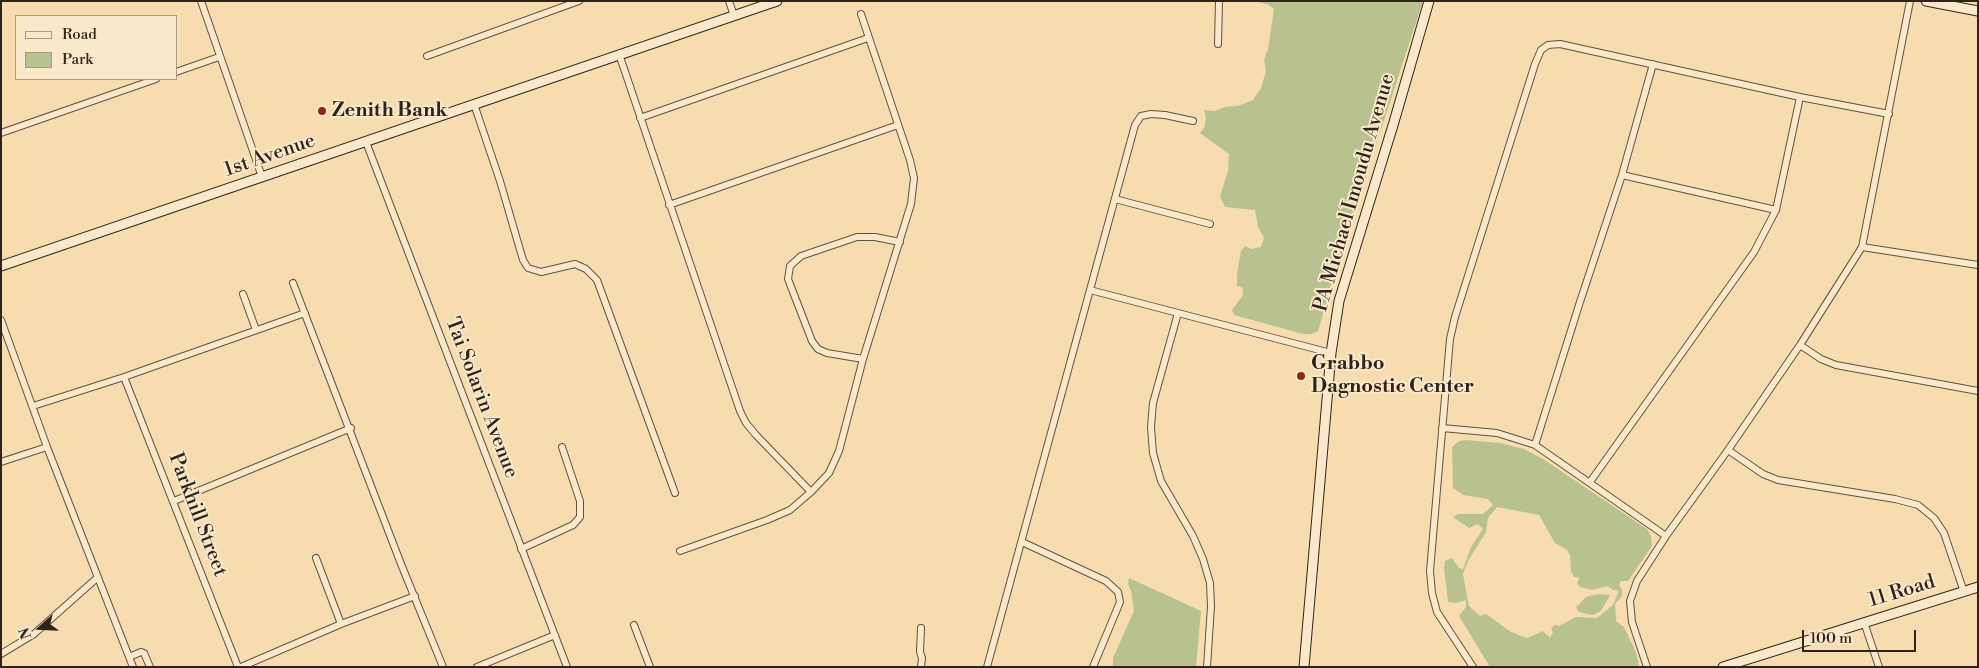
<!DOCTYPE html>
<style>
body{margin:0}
#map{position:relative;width:1979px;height:668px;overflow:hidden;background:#f7dcaf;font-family:"Libre Bodoni",serif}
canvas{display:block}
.frame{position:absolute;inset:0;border:2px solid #2e241b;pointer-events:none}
.legend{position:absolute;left:15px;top:15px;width:162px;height:65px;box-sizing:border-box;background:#fae8cb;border:1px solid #a89a85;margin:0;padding:6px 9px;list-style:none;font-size:15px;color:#2e241b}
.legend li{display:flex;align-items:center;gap:10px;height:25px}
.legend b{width:25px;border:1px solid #a89a85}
.north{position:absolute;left:15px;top:603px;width:50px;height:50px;-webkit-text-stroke:4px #fae8cb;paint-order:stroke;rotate:250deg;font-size:14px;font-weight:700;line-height:20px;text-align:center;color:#2e241b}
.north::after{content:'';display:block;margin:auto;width:18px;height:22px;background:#2e241b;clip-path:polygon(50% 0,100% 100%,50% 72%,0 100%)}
.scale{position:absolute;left:1802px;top:630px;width:114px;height:22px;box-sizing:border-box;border:2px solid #2e241b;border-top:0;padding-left:6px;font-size:15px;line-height:18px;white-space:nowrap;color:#2e241b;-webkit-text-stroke:4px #fae8cb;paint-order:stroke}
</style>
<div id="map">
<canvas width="1979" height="668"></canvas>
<div class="frame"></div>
<ul class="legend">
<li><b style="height:6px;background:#fae8cb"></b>Road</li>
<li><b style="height:14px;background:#b8c28f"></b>Park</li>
</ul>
<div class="north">N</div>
<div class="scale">100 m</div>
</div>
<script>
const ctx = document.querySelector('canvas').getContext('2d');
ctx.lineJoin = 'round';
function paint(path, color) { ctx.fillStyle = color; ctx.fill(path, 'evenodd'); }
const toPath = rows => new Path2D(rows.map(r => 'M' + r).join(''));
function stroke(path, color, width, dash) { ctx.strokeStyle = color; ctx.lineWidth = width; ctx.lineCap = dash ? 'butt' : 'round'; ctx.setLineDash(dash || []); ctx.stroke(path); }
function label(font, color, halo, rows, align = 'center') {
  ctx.font = font + ' "Libre Bodoni",serif'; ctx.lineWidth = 4; ctx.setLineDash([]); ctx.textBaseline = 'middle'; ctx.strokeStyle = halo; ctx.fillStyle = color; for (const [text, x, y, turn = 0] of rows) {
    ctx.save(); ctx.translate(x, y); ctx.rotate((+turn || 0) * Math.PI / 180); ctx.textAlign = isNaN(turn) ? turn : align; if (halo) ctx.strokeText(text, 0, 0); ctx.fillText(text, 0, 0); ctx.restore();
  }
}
paint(toPath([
 [1255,1,1423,1,1357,203,1318,331,1312,334,1303,334,1234,315,1232,310,1243,295,1243,288,1237,286,1237,274,1241,251,1245,246,1252,249,1261,247,1264,238,1258,227,1255,210,1225,207,1220,196,1228,171,1229,154,1200,133,1204,128,1206,118,1204,110,1215,111,1225,107,1238,106,1253,100,1261,88,1266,71,1264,60,1268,49,1274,9,1269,5],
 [1466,440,1500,443,1524,449,1543,459,1647,529,1651,536,1652,546,1628,581,1621,581,1619,585,1622,590,1622,596,1615,604,1616,621,1624,627,1636,652,1639,667,1490,667,1459,616,1466,607,1466,600,1456,603,1448,602,1444,568,1445,561,1452,558,1459,568,1463,569,1471,547,1483,529,1478,524,1469,528,1453,517,1458,514,1483,514,1493,505,1488,499,1463,495,1453,488,1452,447,1459,441],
 [1497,507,1539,515,1555,543,1567,550,1570,555,1571,571,1574,577,1578,577,1579,580,1577,583,1580,587,1592,590,1608,586,1613,590,1617,590,1618,593,1613,605,1597,618,1576,617,1559,626,1555,625,1551,628,1553,632,1550,638,1543,631,1527,638,1511,632,1486,614,1480,616,1469,606,1463,574,1468,561,1486,532,1488,518],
 [1129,578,1201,611,1196,667,1113,667,1113,658,1134,611,1131,591,1128,584],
 [1599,594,1610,595,1601,611,1593,615,1579,612,1576,607,1586,597]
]), '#b8c28f');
const street = toPath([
 [201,1,262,177],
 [729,1,734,16],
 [1218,44,1219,1],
 [619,54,740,411,746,423,756,435,811,492],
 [427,56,579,1],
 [176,72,219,57],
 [474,104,500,181,523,260,528,268,541,272,575,264,586,269,597,280,675,493],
 [640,118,868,38],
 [1,133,156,79],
 [366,142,567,667],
 [1622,175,1776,210],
 [1115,199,1210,224],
 [669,205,898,125],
 [1862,247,1978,265],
 [293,283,401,564,443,667],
 [1090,290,1331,353],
 [243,294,256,330],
 [1178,313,1153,403,1151,427,1153,453,1161,481,1193,536,1203,559,1210,583,1211,606,1207,667],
 [1,320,47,447,133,667],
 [1800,345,1821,359,1836,365,1978,391],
 [863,359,827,353,818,349,812,341,788,279,790,266,801,256,857,237,875,237,900,242],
 [124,377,238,667],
 [33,406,124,377,305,313],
 [1442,428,1497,433,1535,445,1666,536],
 [1535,445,1579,305,1622,175,1653,64],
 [1728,450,1763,474,1778,480,1895,499,1918,505,1934,518,1944,533,1964,592],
 [1,462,47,447],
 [1590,482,1754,252,1776,210,1800,97],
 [174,501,351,428],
 [1022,542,1106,581,1118,592,1120,602,1093,667],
 [521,549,573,525,580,517,580,501,562,447],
 [680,551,767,520,790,510,811,492,829,473,839,451,863,359,911,204,914,178,910,160,861,14],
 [316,558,341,624],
 [1864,622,1879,667],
 [634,625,650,667],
 [921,628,920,652,922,658,921,667],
 [1,654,34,634,98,577],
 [129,657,141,652,144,653,150,667],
 [241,667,341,624,415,596],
 [477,667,555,635],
 [987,667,1135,125,1141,116,1151,114,1165,115,1193,121],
 [1473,667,1437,612,1432,593,1430,571,1450,339,1455,317,1535,64,1541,50,1548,45,1560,44,1800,97,1889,114],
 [1647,667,1632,622,1630,601,1637,581,1666,536,1728,450,1800,345,1862,247,1910,1]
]);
const secondary = toPath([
 [1926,1,1978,11],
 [1,266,777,1],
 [1304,667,1331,353,1339,301,1394,122,1429,1],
 [1723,667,1978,587]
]);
stroke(street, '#605240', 8);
stroke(secondary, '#2e241b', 11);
stroke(street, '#fae8cb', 6);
stroke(secondary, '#fae8cb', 9);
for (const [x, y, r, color] of [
 [322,111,5,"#8f2418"],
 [1301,376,5,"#8f2418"]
]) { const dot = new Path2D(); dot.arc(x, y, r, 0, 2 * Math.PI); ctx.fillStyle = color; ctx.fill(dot); stroke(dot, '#fae8cb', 2); }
label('bold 20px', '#2e241b', '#fae8cb', [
 ["Zenith Bank",332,111],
 ["Grabbo",1311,364],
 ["Dagnostic Center",1311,387]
], 'left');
label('20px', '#2e241b', '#fae8cb', [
 ["1st Avenue",270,156,-19],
 ["PA Michael Imoudu Avenue",1355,193,-74],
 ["Tai Solarin Avenue",481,398,69],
 ["Parkhill Street",197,515,69],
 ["11 Road",1902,592,-17]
]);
</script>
